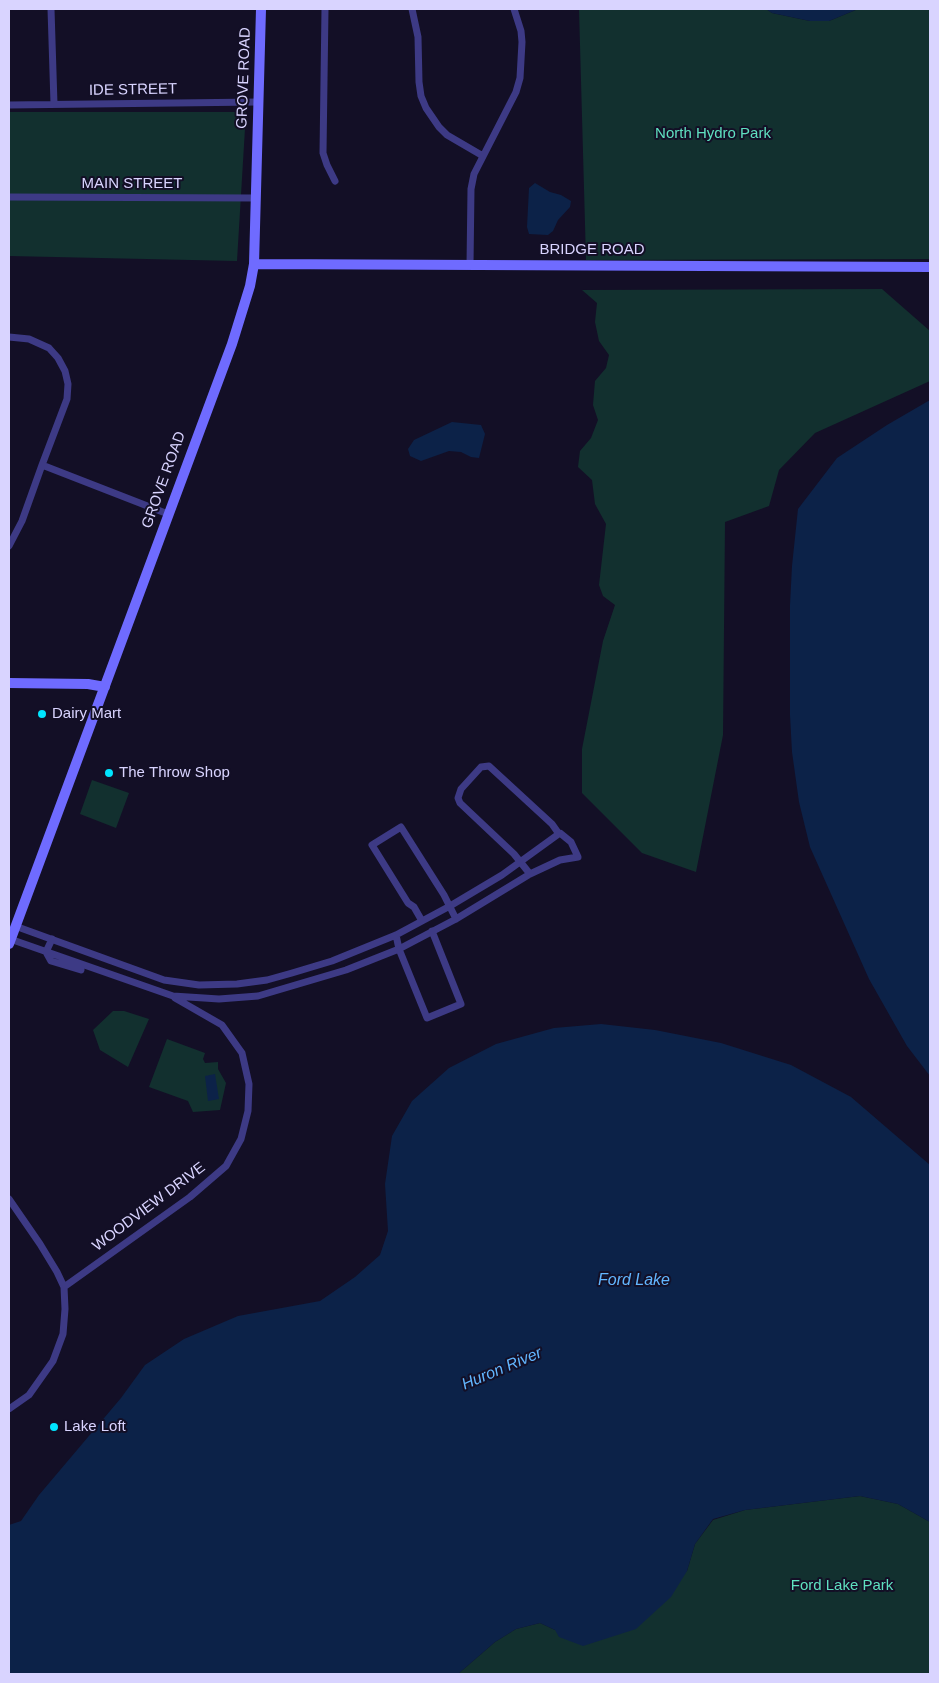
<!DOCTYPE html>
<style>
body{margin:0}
#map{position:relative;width:939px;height:1683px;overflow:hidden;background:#130f26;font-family:Arial,sans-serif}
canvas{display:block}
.frame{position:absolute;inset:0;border:10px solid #d9d4ff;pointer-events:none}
</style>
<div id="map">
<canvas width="939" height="1683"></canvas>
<div class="frame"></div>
</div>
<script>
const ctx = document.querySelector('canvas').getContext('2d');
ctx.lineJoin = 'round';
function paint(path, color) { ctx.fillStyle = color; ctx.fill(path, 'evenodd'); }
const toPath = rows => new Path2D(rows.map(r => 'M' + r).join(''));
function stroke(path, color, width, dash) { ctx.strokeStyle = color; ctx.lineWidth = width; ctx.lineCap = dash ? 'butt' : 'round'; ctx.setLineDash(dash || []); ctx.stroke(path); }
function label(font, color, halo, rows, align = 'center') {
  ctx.font = font + ' Arial,sans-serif'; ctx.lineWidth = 4; ctx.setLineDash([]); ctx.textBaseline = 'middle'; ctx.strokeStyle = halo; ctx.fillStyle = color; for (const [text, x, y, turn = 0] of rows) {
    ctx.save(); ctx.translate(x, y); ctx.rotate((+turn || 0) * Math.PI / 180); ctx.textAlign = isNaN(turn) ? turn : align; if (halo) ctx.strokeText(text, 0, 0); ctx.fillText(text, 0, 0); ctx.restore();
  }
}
paint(toPath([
 [579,9,766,9,772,13,810,21,829,21,858,9,930,9,930,259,586,260],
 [9,112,246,112,237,261,9,256],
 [882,289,930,331,930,381,815,433,779,470,769,506,725,522,723,735,696,872,642,853,582,793,582,749,603,641,615,605,603,596,599,585,606,524,595,504,592,480,578,467,580,451,591,438,598,420,593,405,595,381,606,368,609,355,599,341,595,322,597,303,582,290],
 [92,780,129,793,116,828,80,814],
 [113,1011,124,1011,149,1019,128,1067,100,1050,93,1030],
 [167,1039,205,1053,203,1059,205,1063,218,1062,218,1069,226,1083,220,1110,193,1112,188,1101,149,1087],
 [860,1496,898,1504,930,1522,930,1674,458,1674,495,1642,516,1629,540,1623,555,1630,687,1571,695,1544,713,1520,745,1510]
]), '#12302f');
paint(toPath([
 [766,9,858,9,829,21,810,21,772,13],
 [535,183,550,192,561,195,571,201,570,207,558,220,553,231,548,235,529,234,527,227,529,188],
 [930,400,930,1076,907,1046,869,979,810,847,799,802,792,752,790,715,790,605,792,566,798,509,837,458,887,425],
 [452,422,481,425,485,434,479,458,471,457,461,452,449,451,421,461,410,456,408,449,414,440],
 [601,1024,655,1030,721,1043,791,1065,851,1097,930,1165,930,1522,898,1504,860,1496,745,1510,713,1519,695,1544,687,1571,671,1597,636,1629,583,1646,559,1637,555,1630,540,1623,516,1629,495,1642,458,1674,9,1674,9,1525,21,1521,39,1495,121,1398,145,1365,184,1339,238,1316,320,1301,355,1277,380,1255,388,1231,385,1184,392,1136,412,1101,449,1068,496,1044,554,1028],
 [215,1074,219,1099,208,1101,205,1076]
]), '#0c2248');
stroke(toPath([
 [51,9,54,104],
 [325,9,323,153,327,165,335,181],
 [412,9,418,37,419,82,421,96,426,108,439,127,447,135,483,156],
 [9,105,258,102],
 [9,197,255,198],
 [470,265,471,189,474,174,516,92,520,78,522,42,521,31,514,9],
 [9,337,29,339,49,348,58,358,65,371,68,384,67,399,42,465,22,521,9,546],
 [42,465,168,514],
 [530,874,514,854,460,803,458,798,461,789,481,767,489,766,552,824,559,834],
 [422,921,414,907,408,903,372,845,401,827,444,895,456,919],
 [396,935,399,949,427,1018,461,1004,432,931],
 [10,939,173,996,219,999,258,996,346,970,399,949,456,919,530,874,560,860,578,857,571,842,560,833,502,875,450,906,396,935,332,961,292,973,267,980,237,984,199,985,164,980,15,926],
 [52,939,46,952,51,961,81,970],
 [9,1199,40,1244,57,1272,64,1287,65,1309,63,1334,53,1361,29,1395,9,1409],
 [64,1287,190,1197,226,1166,241,1139,248,1111,249,1084,242,1053,222,1025,175,998]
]), '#3d3a85', 7);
stroke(toPath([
 [254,264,930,267],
 [9,683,88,684,105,687],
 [9,944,232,344,250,286,254,264,261,9]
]), '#6f6bff', 10);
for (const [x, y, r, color] of [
 [42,714,5,"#00e5ff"],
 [109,773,5,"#00e5ff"],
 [54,1427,5,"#00e5ff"]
]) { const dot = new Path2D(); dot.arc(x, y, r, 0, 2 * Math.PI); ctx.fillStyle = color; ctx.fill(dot); stroke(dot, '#130f26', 2); }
label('15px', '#d9d4ff', '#130f26', [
 ["GROVE ROAD",244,78,-88],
 ["IDE STREET",133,90,-1],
 ["MAIN STREET",132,184],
 ["BRIDGE ROAD",592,250],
 ["GROVE ROAD",164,480,-70],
 ["WOODVIEW DRIVE",149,1207,-37]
]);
label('15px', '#5fe0c0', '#130f26', [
 ["North Hydro Park",713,134],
 ["Ford Lake Park",842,1586]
]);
label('15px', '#d9d4ff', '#130f26', [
 ["Dairy Mart",52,714],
 ["The Throw Shop",119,773],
 ["Lake Loft",64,1427]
], 'left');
label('italic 16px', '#62b6ff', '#130f26', [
 ["Ford Lake",634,1281],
 ["Huron River",502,1369,-23]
]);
</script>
